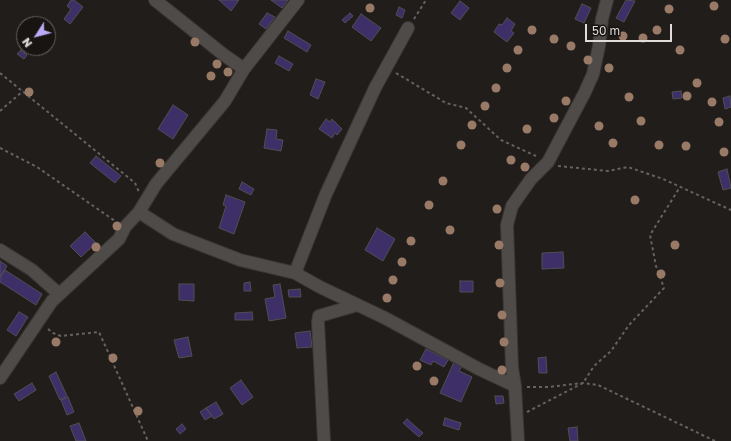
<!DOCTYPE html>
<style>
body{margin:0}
#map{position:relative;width:731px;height:441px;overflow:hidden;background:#211d1b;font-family:"Golos Text",sans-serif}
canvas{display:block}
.north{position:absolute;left:16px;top:16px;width:40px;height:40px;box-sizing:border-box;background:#181412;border:1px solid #686462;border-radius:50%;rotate:234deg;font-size:11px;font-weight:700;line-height:16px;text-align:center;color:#dfdcdb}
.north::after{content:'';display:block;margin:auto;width:14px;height:18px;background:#baaaf7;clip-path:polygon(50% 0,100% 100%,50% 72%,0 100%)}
.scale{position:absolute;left:585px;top:24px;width:87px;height:18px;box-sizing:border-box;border:2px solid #dfdcdb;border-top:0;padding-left:5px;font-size:12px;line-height:14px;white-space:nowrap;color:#dfdcdb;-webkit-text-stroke:3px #181412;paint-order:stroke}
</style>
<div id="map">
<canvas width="731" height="441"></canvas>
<div class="north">N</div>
<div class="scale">50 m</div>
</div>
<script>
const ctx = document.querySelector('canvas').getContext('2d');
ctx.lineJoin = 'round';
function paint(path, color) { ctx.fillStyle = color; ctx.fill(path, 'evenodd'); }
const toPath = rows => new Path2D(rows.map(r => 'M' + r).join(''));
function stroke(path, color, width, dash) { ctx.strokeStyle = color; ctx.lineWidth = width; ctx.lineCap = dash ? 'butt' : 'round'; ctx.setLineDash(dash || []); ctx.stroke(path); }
const building = toPath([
 [71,0,74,0,83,7,70,24,64,19,71,9,67,6,71,0],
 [219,0,239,0,231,11,219,0],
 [271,0,288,0,282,8,271,0],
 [626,0,635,1,624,22,616,18,626,0],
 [460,1,469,8,460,20,451,13,460,1],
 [582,4,591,8,584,23,575,19,582,4],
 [399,7,405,10,402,18,396,15,399,7],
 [267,13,275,17,266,29,259,24,267,13],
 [350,13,353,16,345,23,342,20,350,13],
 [361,14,381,28,371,41,352,27,361,14],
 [507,18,515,24,511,31,514,33,507,42,494,32,499,24,502,25,507,18],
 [288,31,311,45,307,52,284,38,288,31],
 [21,50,27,55,24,59,17,54,21,50],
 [279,56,293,64,289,71,275,63,279,56],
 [316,79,325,82,318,99,310,95,316,79],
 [681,91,682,98,673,99,672,92,681,91],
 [730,96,731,107,725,109,723,98,730,96],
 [173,105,188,115,173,139,158,129,173,105],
 [326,119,330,122,332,119,342,129,337,135,335,133,332,138,319,129,326,119],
 [267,129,277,130,276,139,283,140,281,151,264,148,267,129],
 [96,156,121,176,115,183,90,163,96,156],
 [727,169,731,188,723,190,718,172,727,169],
 [242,182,254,189,251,195,239,189,242,182],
 [226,195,245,202,234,234,219,228,226,206,223,205,226,195],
 [377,228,395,239,383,261,365,250,377,228],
 [85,232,96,243,81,257,70,246,85,232],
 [563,252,564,268,542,269,542,253,563,252],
 [0,261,7,266,0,277,0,261],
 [5,270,42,294,36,305,0,282,0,278,5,270],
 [460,281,473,281,473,292,460,292,460,281],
 [250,282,251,291,244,291,244,283,250,282],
 [179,284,194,284,194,301,179,300,179,284],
 [280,284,286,318,269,321,265,299,275,297,273,285,280,284],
 [300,289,301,297,289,297,288,290,300,289],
 [19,312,28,317,16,336,7,330,19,312],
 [252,312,253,320,235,320,235,313,252,312],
 [310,331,312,347,297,348,295,333,310,331],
 [188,337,192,356,179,358,174,340,188,337],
 [426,349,448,360,444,367,433,361,431,365,420,360,426,349],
 [546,357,547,373,539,373,538,358,546,357],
 [454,362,462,366,459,371,472,377,461,402,440,393,454,362],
 [56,372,67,396,60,400,49,376,56,372],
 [241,380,253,397,242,405,230,388,241,380],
 [32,383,36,390,19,401,14,394,32,383],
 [495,396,503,396,504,403,496,404,495,396],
 [68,397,74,412,67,415,61,400,68,397],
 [216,402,223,414,214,419,206,408,216,402],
 [206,408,212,416,205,420,200,412,206,408],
 [445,418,461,423,459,430,443,425,445,418],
 [407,419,423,433,419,437,403,423,407,419],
 [79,423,86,441,76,441,70,426,79,423],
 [182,424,186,429,180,434,176,429,182,424],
 [577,427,578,441,570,441,568,428,577,427]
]);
paint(building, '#3e2f68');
stroke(building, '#4f4f53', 1);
const minor = toPath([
 [244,69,298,0],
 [139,212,173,234,240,260,295,273,320,287,385,318,479,369,515,386],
 [0,250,32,270,58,293],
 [295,273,326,194,375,88,408,28],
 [0,378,52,301,119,239,125,227,139,212,156,184,225,101,244,69,224,55,155,0],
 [324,441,318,322,319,316,357,305],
 [518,441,515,386,512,368,507,225,512,206,531,179,548,162,585,92,593,74,599,46,602,19,607,0]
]);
stroke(minor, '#3a3735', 14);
stroke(toPath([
 [414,19,426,0],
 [0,73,135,183,139,192],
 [396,73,446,103,466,108,501,140,536,156],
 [0,111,23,91],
 [0,148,37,167,115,221],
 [558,166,608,171,628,167,663,179,731,210],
 [48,329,53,333,61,336,99,332,148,441],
 [527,387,548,387,583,383,598,385,715,441],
 [527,412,583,383,594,366,611,351,629,325,664,288,656,266,650,235,680,187]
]), '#666261', 2, [3, 3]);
stroke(minor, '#4f4b48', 12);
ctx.fillStyle = '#997a66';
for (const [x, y] of [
 [714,6],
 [370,8],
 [669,9],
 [532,30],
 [657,30],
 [623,36],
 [643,38],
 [554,39],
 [725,39],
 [195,42],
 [571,46],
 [518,50],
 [680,50],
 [588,60],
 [217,64],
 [507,68],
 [609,68],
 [228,72],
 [211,76],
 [697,83],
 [496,88],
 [29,92],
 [687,96],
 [629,97],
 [566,101],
 [712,102],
 [485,106],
 [554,118],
 [641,121],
 [719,122],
 [472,125],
 [599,126],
 [527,129],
 [613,143],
 [461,145],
 [659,145],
 [686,146],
 [724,152],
 [511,160],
 [160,163],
 [525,167],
 [443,181],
 [635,200],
 [429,205],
 [497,209],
 [117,226],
 [450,230],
 [411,241],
 [499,245],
 [675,245],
 [96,247],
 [402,262],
 [661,274],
 [393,280],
 [500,283],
 [387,298],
 [502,315],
 [56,342],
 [504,342],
 [113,358],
 [417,366],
 [502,370],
 [434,381],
 [138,411]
]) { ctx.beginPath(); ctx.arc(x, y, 4.5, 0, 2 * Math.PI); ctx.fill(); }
</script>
